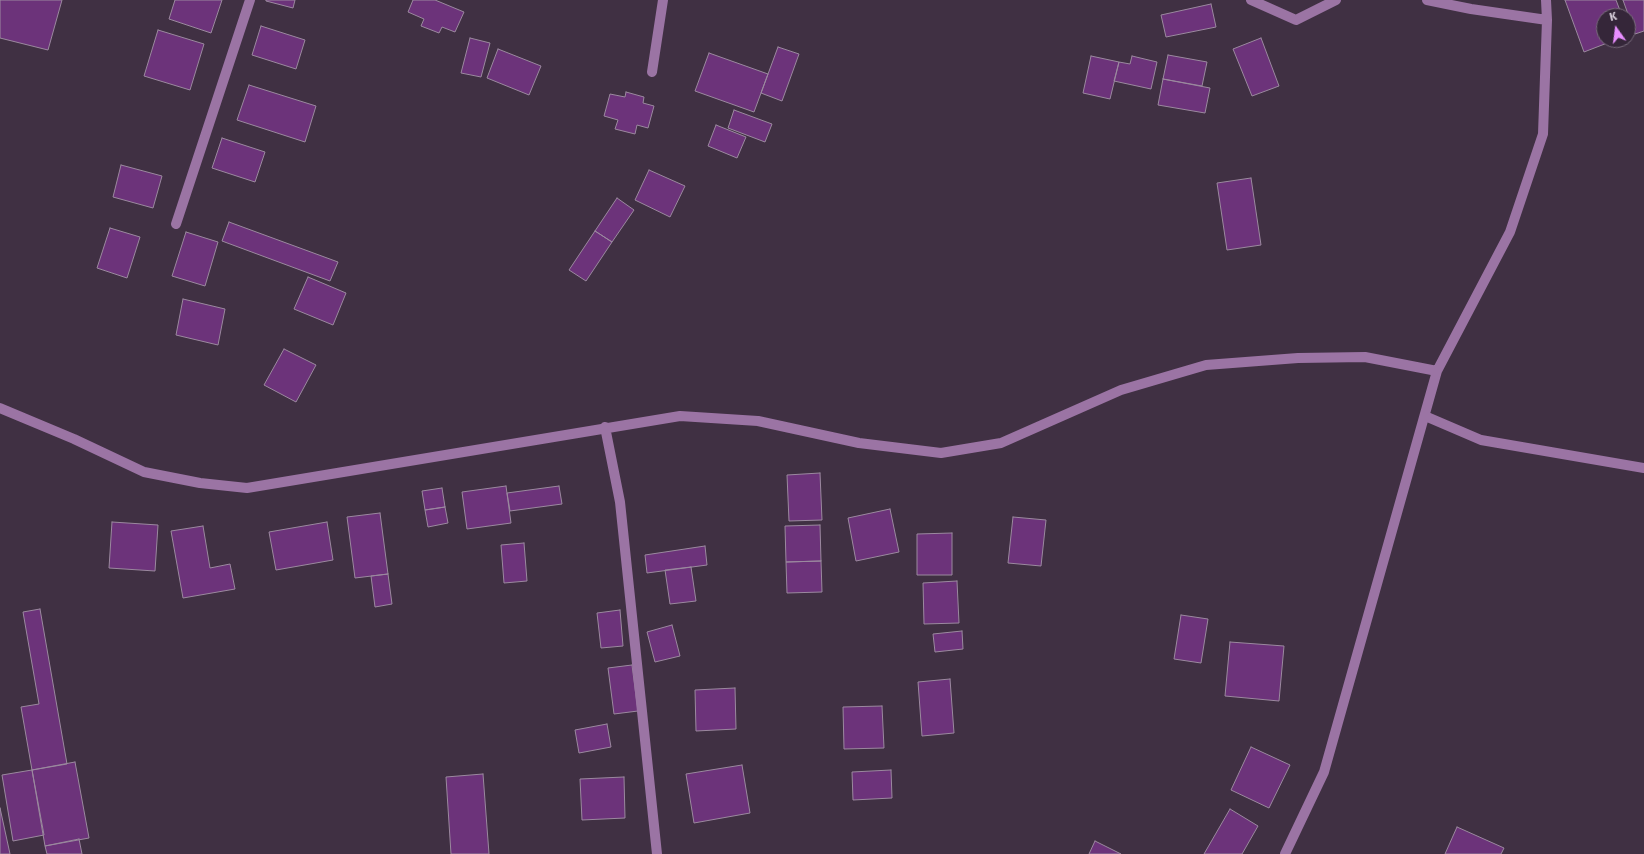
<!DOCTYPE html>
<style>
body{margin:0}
#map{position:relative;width:1644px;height:854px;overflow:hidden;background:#403043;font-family:"Fira Sans",sans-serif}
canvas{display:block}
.north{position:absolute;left:1596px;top:8px;width:40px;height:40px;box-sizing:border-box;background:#352639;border:1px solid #776a7a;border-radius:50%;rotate:346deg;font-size:11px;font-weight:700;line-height:16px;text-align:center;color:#d9cfdb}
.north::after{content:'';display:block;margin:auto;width:14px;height:18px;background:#e88eff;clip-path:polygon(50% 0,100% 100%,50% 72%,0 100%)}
</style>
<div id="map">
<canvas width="1644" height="854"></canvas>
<div class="north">K</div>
</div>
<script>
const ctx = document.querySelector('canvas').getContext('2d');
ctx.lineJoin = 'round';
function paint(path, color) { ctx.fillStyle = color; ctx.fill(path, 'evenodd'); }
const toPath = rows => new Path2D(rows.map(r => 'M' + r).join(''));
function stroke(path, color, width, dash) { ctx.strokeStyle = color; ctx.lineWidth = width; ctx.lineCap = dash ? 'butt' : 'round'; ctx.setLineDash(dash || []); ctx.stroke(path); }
const building = toPath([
 [0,0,62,0,48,50,0,38,0,0],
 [175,0,222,0,211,33,169,19,175,0],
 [266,0,295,0,293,8,266,1,266,0],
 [413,0,435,0,464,12,455,32,442,27,439,33,421,26,424,19,408,12,413,0],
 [1565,0,1616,0,1622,16,1604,16,1604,40,1615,40,1584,52,1565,0],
 [1623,0,1644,0,1644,31,1635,34,1623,0],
 [1211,4,1216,27,1166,37,1161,15,1211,4],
 [261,26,305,40,296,69,252,55,261,26],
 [158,30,204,44,190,90,144,76,158,30],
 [470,38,490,43,481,77,461,73,470,38],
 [1261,38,1279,86,1252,96,1233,49,1261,38],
 [778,47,799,54,782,101,761,93,778,47],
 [498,49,541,66,529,95,487,78,498,49],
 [709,53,768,74,754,112,695,91,709,53],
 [1168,55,1207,62,1202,86,1163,79,1168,55],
 [1091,56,1119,62,1110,99,1083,93,1091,56],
 [1132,56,1157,62,1151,89,1114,81,1119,62,1130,64,1132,56],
 [1163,79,1210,88,1205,113,1158,105,1163,79],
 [249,85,316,106,305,142,237,120,249,85],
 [626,92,644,97,643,103,654,106,648,128,637,125,635,134,615,129,618,120,604,116,610,94,625,97,626,92],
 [734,110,772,124,765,142,728,128,734,110],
 [716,125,746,137,737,158,708,146,716,125],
 [222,138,265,152,255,182,212,168,222,138],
 [121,165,162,176,153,208,113,197,121,165],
 [649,170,685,186,670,217,635,200,649,170],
 [1251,178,1261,245,1227,250,1217,183,1251,178],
 [617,198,634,210,612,242,595,231,617,198],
 [229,222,338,262,330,281,222,241,229,222],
 [110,228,140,237,127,278,97,268,110,228],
 [595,231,612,242,586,281,569,270,595,231],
 [186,232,218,242,205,286,172,276,186,232],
 [308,277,346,293,333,325,294,309,308,277],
 [183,299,225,309,218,345,176,335,183,299],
 [284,349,316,365,296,402,264,385,284,349],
 [820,473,822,520,789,521,787,475,820,473],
 [506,486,511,523,467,529,462,492,506,486],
 [559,486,562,504,510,511,507,493,559,486],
 [442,488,445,507,425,510,422,491,442,488],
 [445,507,448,523,428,527,425,510,445,507],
 [890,509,899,552,856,561,848,518,890,509],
 [380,513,388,574,355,578,347,517,380,513],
 [1013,517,1046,520,1041,566,1008,563,1013,517],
 [112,522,158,525,155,571,109,568,112,522],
 [327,522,333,560,276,570,269,532,327,522],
 [820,525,821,561,786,562,785,526,820,525],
 [203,526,210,568,230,564,235,589,183,598,171,531,203,526],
 [952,533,952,575,917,575,917,534,952,533],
 [524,543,527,581,504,583,501,545,524,543],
 [705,546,707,565,647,573,645,555,705,546],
 [821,561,822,592,787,593,786,562,821,561],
 [691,567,696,601,670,604,665,570,691,567],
 [388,574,392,604,375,607,371,576,388,574],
 [957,581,959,623,924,624,923,583,957,581],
 [40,609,67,764,32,770,21,707,39,704,23,612,40,609],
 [620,610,623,646,601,648,597,613,620,610],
 [1181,615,1208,619,1201,663,1174,659,1181,615],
 [672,625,680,656,655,662,647,632,672,625],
 [962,631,963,649,935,652,933,634,962,631],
 [1230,642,1284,646,1279,701,1225,696,1230,642],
 [632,665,638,711,614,714,608,668,632,665],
 [950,679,954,733,922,736,918,682,950,679],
 [735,688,736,729,696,731,695,690,735,688],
 [882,706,884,748,844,749,843,707,882,706],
 [607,724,611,747,579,753,575,730,607,724],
 [1251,747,1290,765,1269,808,1231,790,1251,747],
 [75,762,89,838,45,846,32,770,75,762],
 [742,765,750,813,694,823,686,774,742,765],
 [32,770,44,835,13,841,2,775,32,770],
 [891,770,892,798,853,800,852,772,891,770],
 [483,774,489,854,451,854,446,777,483,774],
 [624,777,625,818,582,820,580,779,624,777],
 [0,808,10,854,0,854,0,808],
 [1230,809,1258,826,1242,854,1204,854,1230,809],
 [1457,827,1504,848,1501,854,1445,854,1457,827],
 [79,839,82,854,47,854,45,846,79,839],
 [1095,841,1121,854,1089,854,1095,841]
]);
paint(building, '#6c337a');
stroke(building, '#9b899f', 1);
stroke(toPath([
 [1251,0,1296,20,1336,0],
 [1427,0,1471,9,1547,20],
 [652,72,663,0],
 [176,224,250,0],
 [0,408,74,439,144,472,200,483,247,488,680,416,758,421,859,443,941,453,1001,443,1121,390,1206,365,1298,358,1365,357,1437,371,1510,232,1543,134,1547,20,1546,0],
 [1425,416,1481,440,1644,468],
 [605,427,620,502,657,854],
 [1285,854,1324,772,1437,371]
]), '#9b74a4', 10);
</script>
